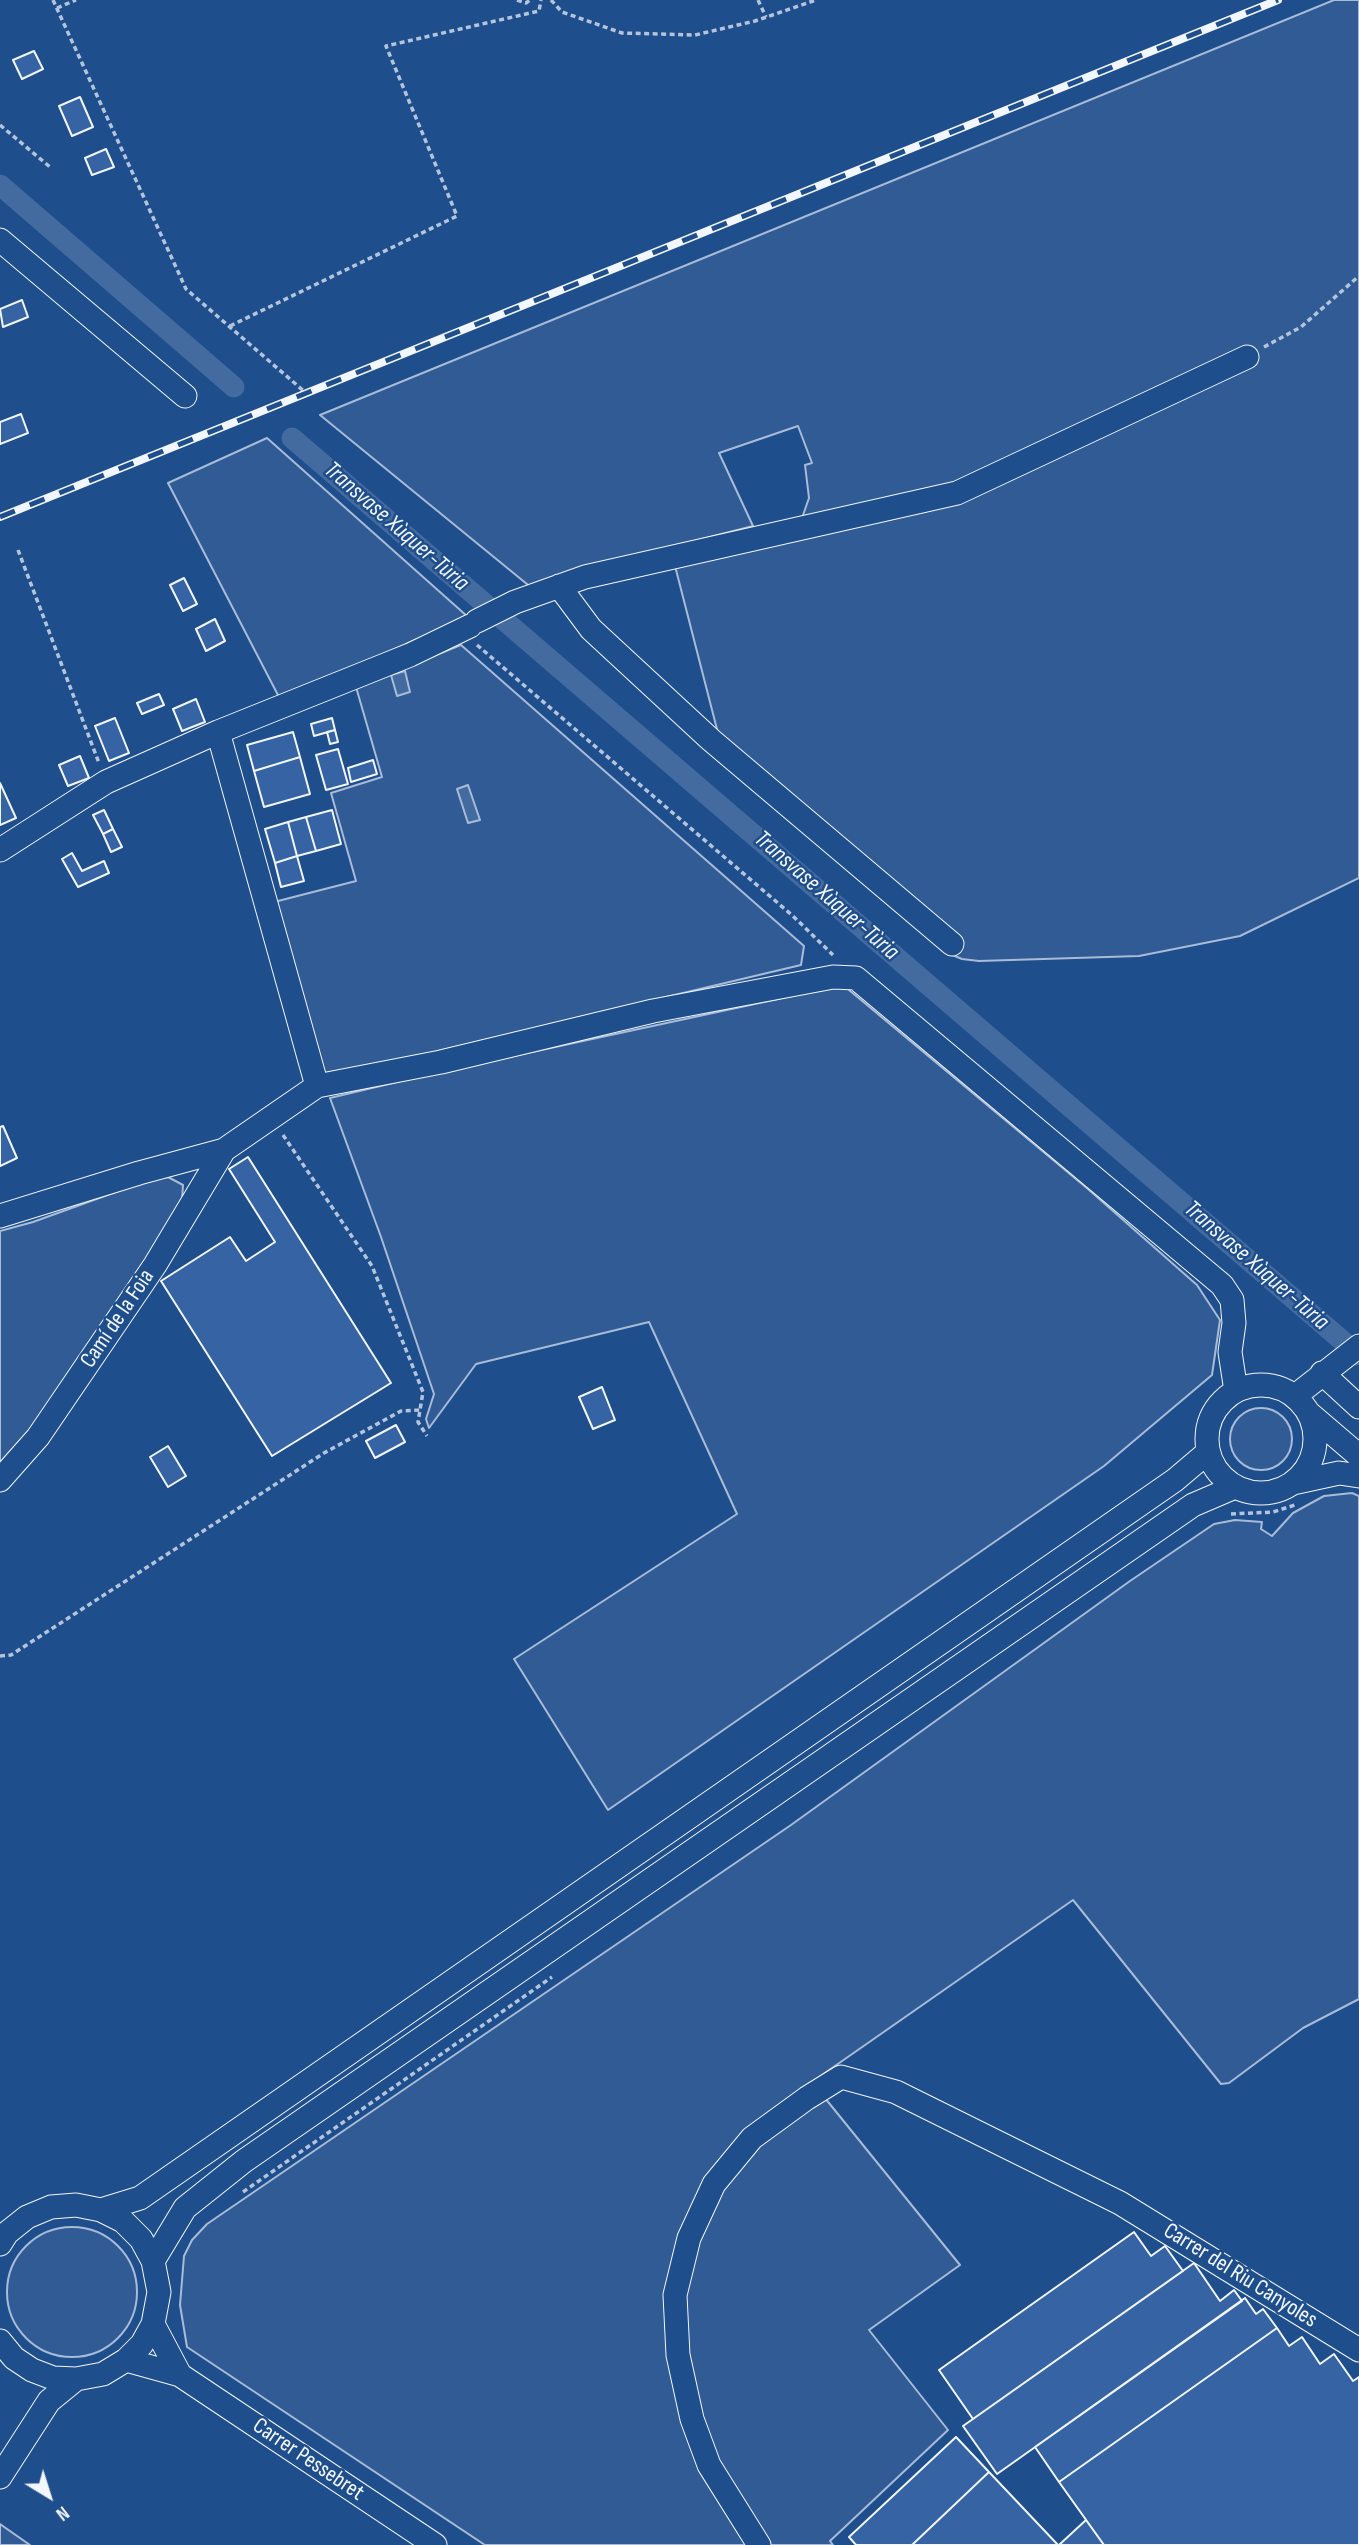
<!DOCTYPE html>
<meta charset="utf-8">
<style>
body{margin:0}
#map{position:relative;width:1359px;height:2545px;overflow:hidden;background:#1f4e8c;font-family:"Sofia Sans Condensed",sans-serif}
canvas{display:block}
.north{position:absolute;left:14px;top:2461px;width:70px;height:70px;-webkit-text-stroke:5px #1f4e8c;paint-order:stroke;rotate:142deg;font-size:19px;font-weight:700;line-height:28px;text-align:center;color:#f2f6ff}
.north::after{content:'';display:block;margin:auto;width:24px;height:32px;background:#f2f6ff;clip-path:polygon(50% 0,100% 100%,50% 72%,0 100%)}
</style>
<div id="map">
<canvas width="1359" height="2545"></canvas>
<div class="north">N</div>
</div>
<script>
const ctx = document.querySelector('canvas').getContext('2d');
ctx.lineJoin = 'round';
function paint(path, color) { ctx.fillStyle = color; ctx.fill(path, 'evenodd'); }
const toPath = rows => new Path2D(rows.map(r => 'M' + r).join(''));
function stroke(path, color, width, dash) { ctx.strokeStyle = color; ctx.lineWidth = width; ctx.lineCap = dash ? 'butt' : 'round'; ctx.setLineDash(dash || []); ctx.stroke(path); }
function label(font, color, halo, rows, align = 'center') {
  ctx.font = font + ' "Sofia Sans Condensed",sans-serif'; ctx.lineWidth = 5; ctx.setLineDash([]); ctx.textBaseline = 'middle'; ctx.strokeStyle = halo; ctx.fillStyle = color; for (const [text, x, y, turn = 0] of rows) {
    ctx.save(); ctx.translate(x, y); ctx.rotate((+turn || 0) * Math.PI / 180); ctx.textAlign = isNaN(turn) ? turn : align; if (halo) ctx.strokeText(text, 0, 0); ctx.fillText(text, 0, 0); ctx.restore();
  }
}
const built = toPath([
 [1334,0,1359,0,1359,878,1240,936,1139,956,979,961,962,959,943,951,720,741,674,562,802,518,809,498,805,465,812,463,798,426,719,453,753,526,592,567,533,589,320,415,1334,0],
 [267,438,468,617,280,699,168,483,267,438],
 [461,645,804,946,801,965,325,1078,274,902,356,881,331,793,382,777,356,687,461,645],
 [843,985,1088,1189,1197,1285,1220,1320,1212,1375,1104,1466,608,1810,514,1659,737,1514,649,1322,476,1364,429,1428,426,1419,434,1394,381,1237,330,1098,439,1072,843,985],
 [168,1177,183,1185,182,1200,148,1257,24,1439,0,1466,0,1231,33,1222,149,1180,168,1177],
 '1230 1439a31 31 0 1 1 62 0a31 31 0 1 1-62 0Z',
 [1352,1493,1359,1496,1359,1999,1303,2028,1229,2083,1221,2084,1073,1900,812,2082,960,2265,869,2330,948,2430,830,2541,833,2545,485,2545,187,2347,180,2305,184,2256,192,2240,207,2224,791,1825,1130,1581,1214,1524,1235,1520,1262,1522,1261,1529,1272,1536,1293,1513,1324,1496,1352,1493],
 '7 2292a65 65 0 1 1 130 0a65 65 0 1 1-130 0Z',
 [0,2524,30,2545,0,2545,0,2524]
]);
paint(built, '#305b95');
stroke(built, '#a8bbd7', 2);
const water = toPath([
 [405,671,410,692,397,696,391,675,405,671],
 [468,785,480,820,468,823,457,789,468,785]
]);
paint(water, '#446ba0');
stroke(water, '#a8bbd7', 2);
stroke(toPath([
 [0,185,234,387],
 [292,438,1359,1355]
]), '#446ba0', 21);
const building = toPath([
 [34,51,43,69,22,79,13,60,34,51],
 [80,97,93,127,72,136,59,106,80,97],
 [106,149,114,167,92,175,85,158,106,149],
 [22,300,28,317,3,327,0,309,22,300],
 [21,414,28,433,0,444,0,422,21,414],
 [184,578,197,604,183,611,170,585,184,578],
 [215,619,225,641,206,651,196,629,215,619],
 [159,694,164,705,142,714,137,703,159,694],
 [196,699,205,722,182,731,173,709,196,699],
 [115,718,129,753,109,761,95,726,115,718],
 [332,718,335,730,314,736,311,724,332,718],
 [335,730,338,742,330,744,327,732,335,730],
 [293,732,300,757,254,771,247,745,293,732],
 [338,749,348,784,326,790,316,755,338,749],
 [80,756,89,778,68,786,59,765,80,756],
 [300,757,310,794,264,807,254,771,300,757],
 [373,760,377,774,351,782,348,768,373,760],
 [0,783,16,818,0,825,0,783],
 [104,810,113,829,103,834,93,815,104,810],
 [332,810,341,844,316,851,306,817,332,810],
 [306,817,316,851,297,856,288,822,306,817],
 [288,822,297,856,275,863,265,829,288,822],
 [113,829,122,847,111,852,103,834,113,829],
 [72,853,82,871,104,861,109,873,78,887,62,859,72,853],
 [297,856,304,881,281,887,275,863,297,856],
 [3,1126,17,1158,0,1166,0,1127,3,1126],
 [248,1157,391,1383,272,1456,161,1281,230,1237,246,1261,275,1242,229,1169,248,1157],
 [602,1387,615,1420,593,1429,579,1397,602,1387],
 [396,1425,405,1442,375,1458,366,1441,396,1425],
 [168,1446,186,1476,168,1487,150,1457,168,1446],
 [1134,2232,1151,2256,1165,2246,1183,2271,973,2419,939,2370,1134,2232],
 [1194,2263,1220,2301,1234,2290,1242,2301,997,2474,963,2426,1194,2263],
 [1245,2298,1256,2314,1263,2309,1277,2328,1059,2482,1035,2447,1245,2298],
 [1277,2328,1289,2346,1302,2337,1320,2364,1334,2354,1353,2381,1359,2377,1359,2545,1104,2545,1059,2482,1277,2328],
 [956,2437,989,2472,912,2545,856,2545,849,2537,956,2437],
 [989,2472,1058,2545,912,2545,989,2472],
 [1086,2520,1104,2545,1059,2545,1086,2520]
]);
paint(building, '#3563a3');
stroke(building, '#f2f6ff', 2);
const minor = toPath([
 [0,240,185,396],
 [559,586,591,629,711,740,952,944],
 [477,621,515,602,585,577,957,493,1247,357],
 [0,850,106,782,218,732],
 [317,1086,218,732,410,655,470,626],
 [0,1216,139,1173,224,1150,317,1086,441,1062,653,1011,833,977,856,978,1222,1285,1232,1300,1234,1323,1230,1352,1236,1391],
 [1322,1373,1359,1407],
 '1207 1439a54 54 0 1 1 108 0a54 54 0 1 1-108 0Z',
 [1295,1396,1359,1346],
 [1310,1414,1359,1456],
 [0,1480,38,1437,155,1265,224,1150],
 [1293,1483,1339,1473,1359,1476],
 [101,2210,140,2198,1175,1480,1208,1452],
 [0,2244,7,2233,27,2217,51,2207,76,2205,101,2210,123,2221,141,2239,153,2261,159,2292,153,2324,142,2344,126,2360,103,2374,76,2379,53,2378,32,2370,14,2358,0,2341],
 [153,2261,185,2208,244,2161,1193,1505,1235,1487],
 [153,2324,180,2375],
 [126,2360,180,2375,435,2545],
 [0,2477,49,2401,76,2379],
 [759,2545,709,2465,692,2419,678,2355,675,2295,689,2238,714,2184,752,2138,807,2098,841,2077,896,2092,1120,2203,1359,2350]
]);
stroke(minor, '#f2f6ff', 25);
stroke(toPath([
 [53,0,186,289,306,393],
 [517,0,526,3,530,0],
 [551,0,562,12,622,33,695,35,755,21,816,0],
 [758,0,766,17],
 [57,8,76,0],
 [0,125,50,167],
 [230,326,457,216,386,46,539,11,541,0],
 [1264,347,1301,327,1359,276],
 [18,550,99,763],
 [477,645,793,916,833,955],
 [283,1135,372,1266,423,1392,418,1422,427,1436],
 [1231,1514,1273,1512,1295,1505],
 [0,1656,11,1655,324,1453,401,1411,420,1410],
 [243,2192,552,1977]
]), '#b3c4dc', 3.5, [5, 3.5]);
stroke(minor, '#1f4e8c', 23);
const rail = toPath([
 [0,517,1278,0]
]);
stroke(rail, '#f2f6ff', 8);
stroke(rail, '#1f4e8c', 5, [16]);
label('23px', '#f2f6ff', '#1f4e8c', [
 ["Camí de la Foia",118,1319,-56],
 ["Carrer del Riu Canyoles",1240,2276,32],
 ["Carrer Pessebret",308,2460,34]
]);
label('italic 24px', '#f2f6ff', '#1f4e8c', [
 ["Transvase Xùquer-Tùria",396,527,41],
 ["Transvase Xùquer-Tùria",826,896,41],
 ["Transvase Xùquer-Tùria",1256,1266,41]
]);
</script>
